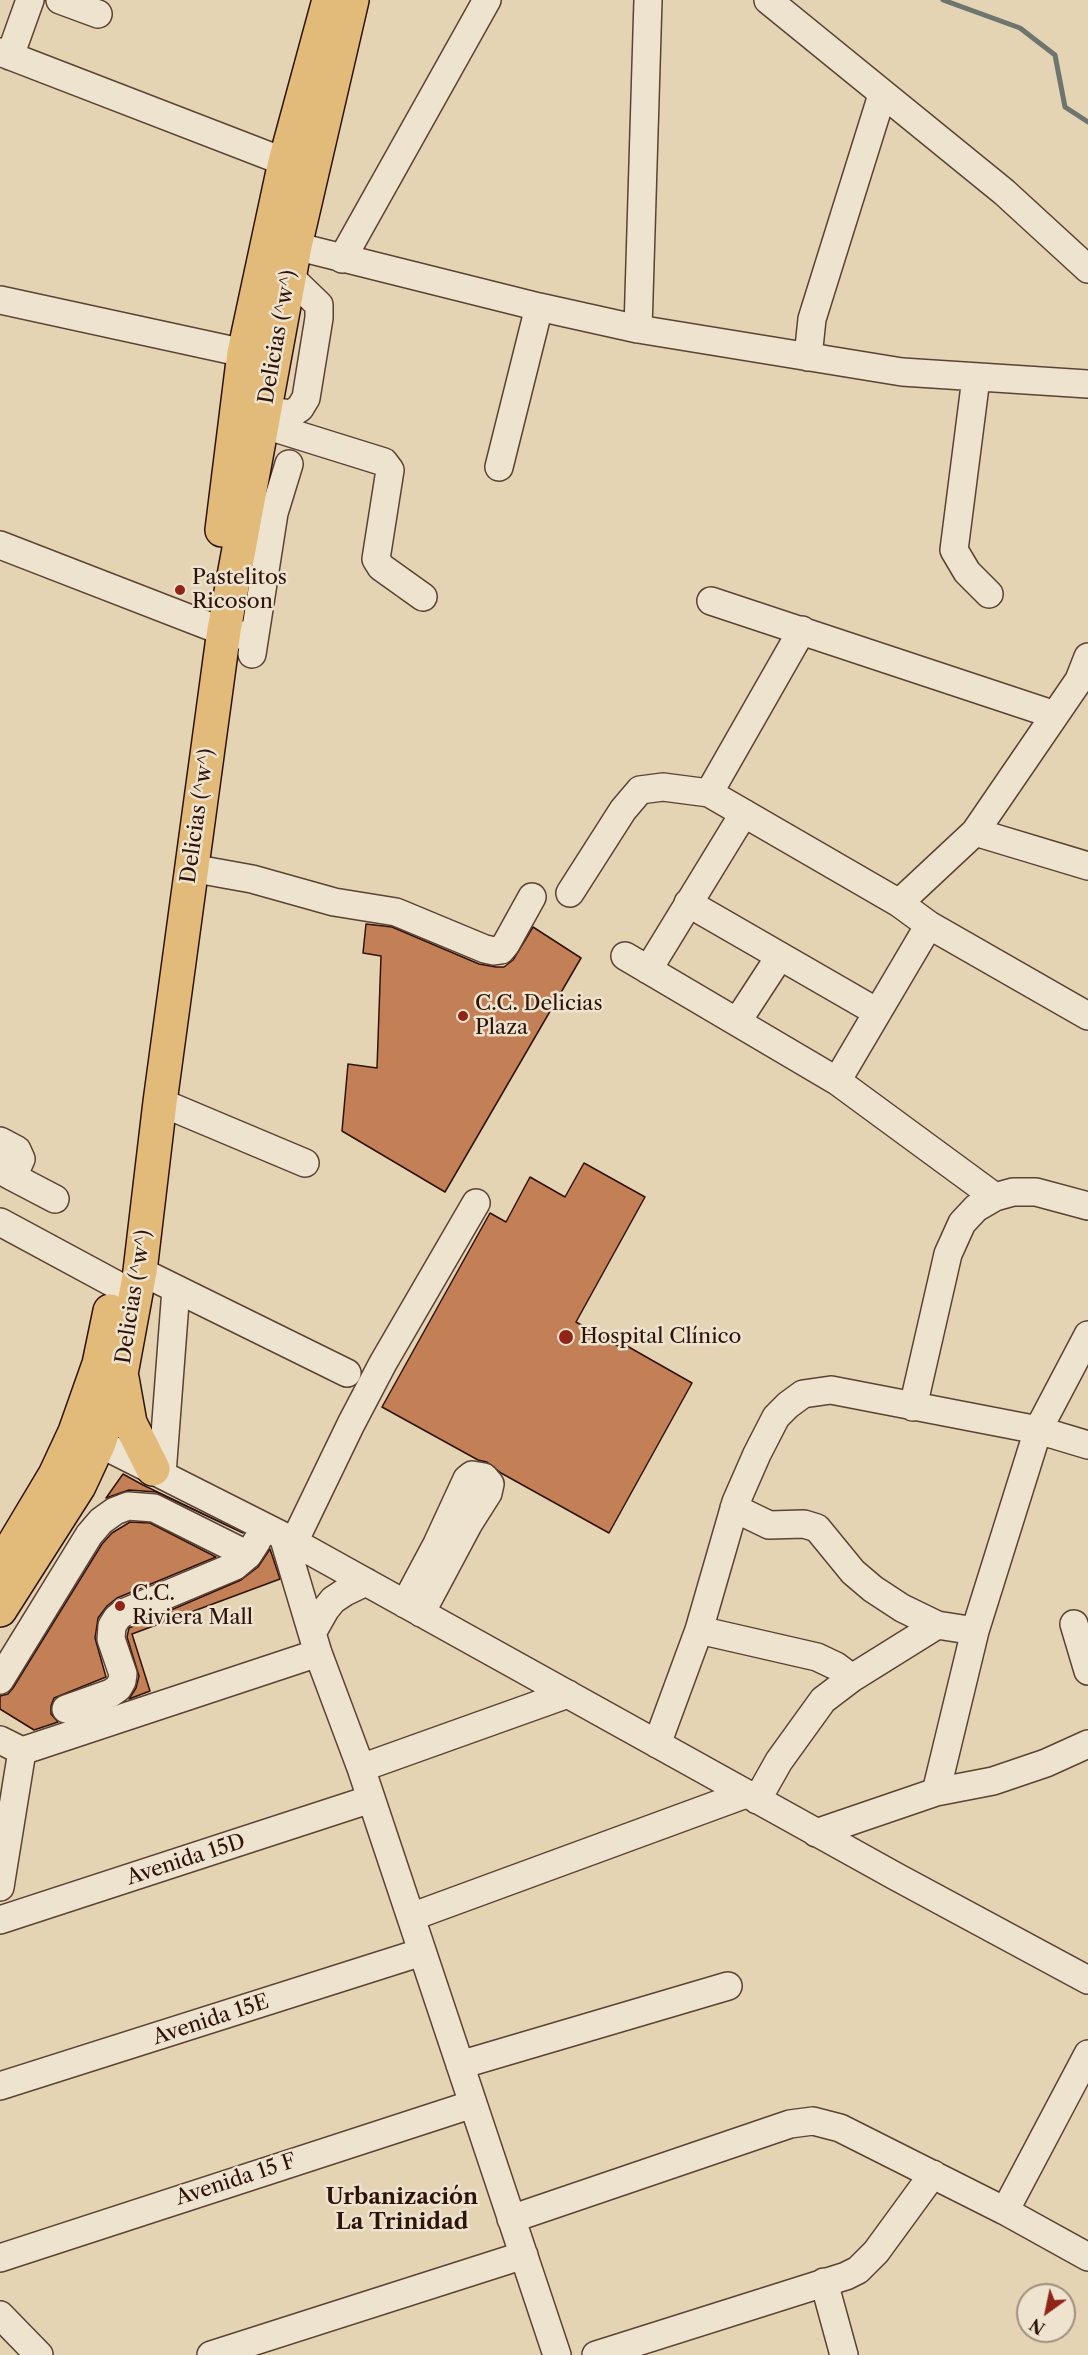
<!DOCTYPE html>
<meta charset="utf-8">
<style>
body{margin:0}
#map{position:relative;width:1088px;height:2355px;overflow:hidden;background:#e4d4b4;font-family:"Libre Caslon Text",serif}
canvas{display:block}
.north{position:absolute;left:1016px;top:2283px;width:60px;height:60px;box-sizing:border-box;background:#ede3ce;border:2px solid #a18f7f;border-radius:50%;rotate:213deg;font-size:16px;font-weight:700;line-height:24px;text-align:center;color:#2f1208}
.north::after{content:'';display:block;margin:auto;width:21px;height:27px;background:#8f2418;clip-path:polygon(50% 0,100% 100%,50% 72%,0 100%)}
</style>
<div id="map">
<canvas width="1088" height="2355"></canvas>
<div class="north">N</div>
</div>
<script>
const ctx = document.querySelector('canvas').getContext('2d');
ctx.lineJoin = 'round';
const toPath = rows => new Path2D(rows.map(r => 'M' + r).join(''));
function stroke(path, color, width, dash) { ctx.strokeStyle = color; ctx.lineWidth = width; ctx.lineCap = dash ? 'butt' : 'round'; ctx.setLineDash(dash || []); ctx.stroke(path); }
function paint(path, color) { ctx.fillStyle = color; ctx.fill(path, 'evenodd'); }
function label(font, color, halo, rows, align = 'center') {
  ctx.font = font + ' "Libre Caslon Text",serif'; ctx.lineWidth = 5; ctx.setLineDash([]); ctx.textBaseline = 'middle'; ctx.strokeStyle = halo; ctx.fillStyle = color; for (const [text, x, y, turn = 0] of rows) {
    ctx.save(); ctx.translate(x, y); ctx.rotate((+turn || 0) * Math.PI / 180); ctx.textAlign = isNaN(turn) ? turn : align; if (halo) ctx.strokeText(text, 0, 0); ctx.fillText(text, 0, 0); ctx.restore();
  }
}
stroke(toPath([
 [943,0,1020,28,1055,55,1065,107,1088,122]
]), '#6d756e', 5);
const building = toPath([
 [366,924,392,927,479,964,496,967,504,967,513,960,533,927,581,958,445,1192,342,1131,348,1064,377,1068,381,956,363,953,366,924],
 [584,1163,645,1197,576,1322,625,1350,627,1346,692,1383,609,1533,501,1473,487,1462,478,1460,382,1407,490,1213,506,1222,530,1177,565,1197,584,1163],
 [123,1474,143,1485,243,1533,156,1492,129,1490,106,1498,123,1474],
 [130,1522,150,1523,216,1557,117,1598,107,1606,98,1618,95,1638,106,1677,54,1698,51,1706,51,1714,58,1722,34,1730,0,1709,0,1696,8,1694,13,1688,102,1544,112,1533,130,1522],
 [270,1549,280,1579,132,1634,150,1691,129,1699,136,1688,139,1676,127,1637,129,1628,241,1580,258,1567,270,1549]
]);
paint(building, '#c38056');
stroke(building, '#2f1208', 1.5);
const minor = toPath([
 [60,0,98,14],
 [768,0,1004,192,1088,269],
 [0,52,285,162],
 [10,56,30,0],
 [295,246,539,307,638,329,902,372,1088,384],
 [342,259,487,0],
 [0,300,244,353],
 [638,329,648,0],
 [808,357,812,319,882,95],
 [976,378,954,550,967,572,989,594],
 [264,410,291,414,300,408,306,398,319,318,319,305,289,276],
 [262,424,384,462,390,470,376,559,381,567,423,597],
 [499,467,539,307],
 [0,545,209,626,244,636,255,633],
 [711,601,1055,715],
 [252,654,274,513,289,464],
 [709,793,802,630],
 [975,832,1088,866],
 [191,868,252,879,334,902,396,912,485,949,494,951,501,950,506,944,532,897],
 [570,893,623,810,640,790,663,787,709,793,899,903,929,925,1088,1016],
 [688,903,877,1012],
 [899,903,975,832,1079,680,1088,657],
 [625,956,837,1081,995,1197],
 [648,970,744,813],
 [737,1022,780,956],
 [837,1081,929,925],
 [160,1102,305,1163],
 [0,1141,17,1150,21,1159,13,1177,0,1170],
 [13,1177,55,1199],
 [0,1222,115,1284],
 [140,1271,347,1373],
 [913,1407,948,1254,962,1223,976,1208,995,1197,1013,1192,1036,1192,1088,1206],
 [81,1434,283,1536,895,1876,1088,1980],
 [162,1474,176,1289],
 [734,1508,769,1525,804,1524,817,1528,853,1572,873,1589,902,1608,937,1625,975,1631],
 [283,1536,318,1653,361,1768,557,2355],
 [294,1542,351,1424,383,1363,476,1203],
 [405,1604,437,1544,467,1479,472,1475,484,1477,490,1484,488,1493,469,1523,421,1613],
 [1074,1624,1088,1671],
 [699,1630,817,1657,836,1666,852,1678],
 [312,1633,325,1610,333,1600,345,1592,366,1582],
 [0,1680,89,1535,101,1521,115,1511,128,1506,154,1508,248,1555],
 [66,1709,111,1693,118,1688,122,1681,123,1674,111,1639,112,1626,117,1618,123,1613,235,1566,248,1555,257,1541],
 [0,1740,22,1751,318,1653],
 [657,1744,699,1630,736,1502,757,1454,776,1417,788,1405,803,1394,831,1390,1038,1430,1088,1445],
 [361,1768,568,1694],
 [936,1792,975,1631,1038,1430,1088,1335],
 [757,1800,779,1761,823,1700,852,1678,937,1625],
 [816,1833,936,1792,993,1781,1046,1763,1088,1744],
 [0,1887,22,1751],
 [411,1917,746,1794],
 [0,1920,371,1799],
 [460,2065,728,1986],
 [0,2086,422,1952],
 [1005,2211,1088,2054],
 [511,2219,790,2124,813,2121,840,2128,1005,2211,1088,2257],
 [0,2258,473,2104],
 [824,2282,844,2355],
 [0,2315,39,2355],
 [211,2355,524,2255],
 [596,2355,846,2276,858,2270,876,2252,933,2174]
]);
const major = toPath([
 [222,530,244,353,285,162,329,0],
 [122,1378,130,1423,153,1469],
 [0,1567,55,1475,75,1432,99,1364,110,1311],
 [0,1610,79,1486,99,1443,121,1374,140,1271,160,1102,224,630,295,246,352,0]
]);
stroke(minor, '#5c4233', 30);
stroke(major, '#2f1208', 36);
stroke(minor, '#ede3ce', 27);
stroke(major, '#e2ba7a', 33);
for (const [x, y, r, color] of [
 [180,590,6,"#8f2418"],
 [463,1016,6,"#8f2418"],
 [566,1337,8,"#8f2418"],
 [120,1606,6,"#8f2418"]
]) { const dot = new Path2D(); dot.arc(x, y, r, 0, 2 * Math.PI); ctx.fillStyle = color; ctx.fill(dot); stroke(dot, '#ede3ce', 2); }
label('21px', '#2f1208', '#ede3ce', [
 ["Delicias (^w^)",278,337,-80],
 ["Delicias (^w^)",198,816,-82],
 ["Delicias (^w^)",134,1297,-81],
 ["Avenida 15D",186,1860,-18],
 ["Avenida 15E",211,2020,-18],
 ["Avenida 15 F",236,2180,-18]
]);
label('21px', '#2f1208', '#ede3ce', [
 ["Pastelitos",192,578],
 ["Ricoson",192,602],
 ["C.C. Delicias",475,1004],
 ["Plaza",475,1028],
 ["Hospital Clínico",580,1337],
 ["C.C.",132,1594],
 ["Riviera Mall",132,1618]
], 'left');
label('bold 22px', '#2f1208', '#ede3ce', [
 ["Urbanización",402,2198],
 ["La Trinidad",402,2223]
]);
</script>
